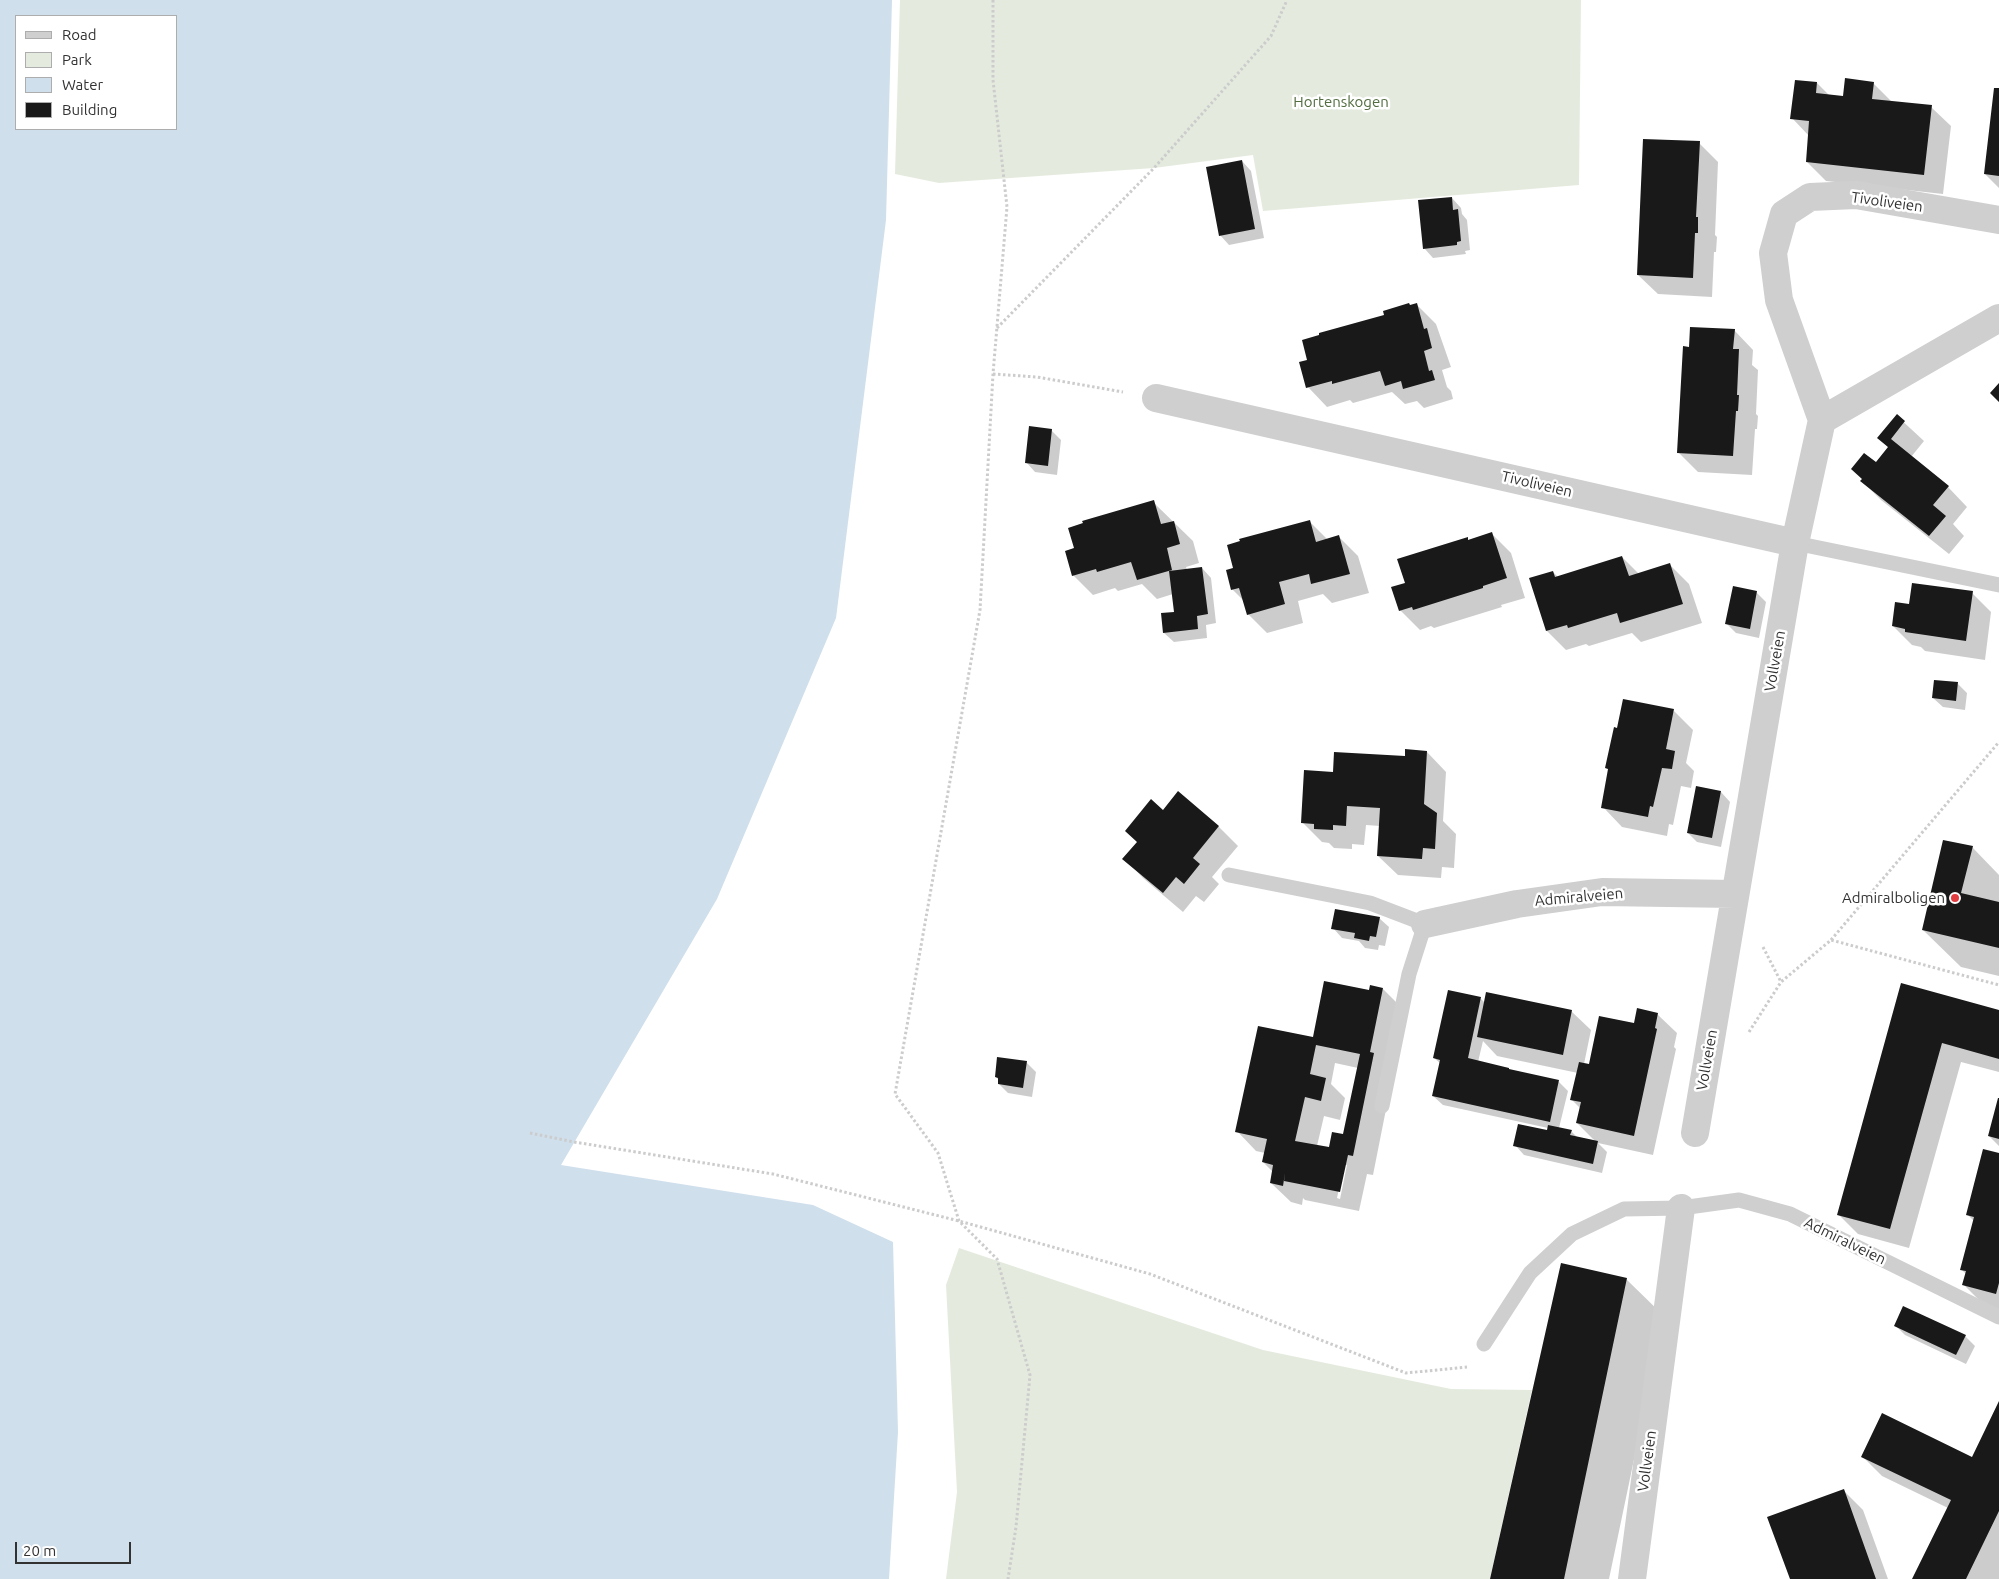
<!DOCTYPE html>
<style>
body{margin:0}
#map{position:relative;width:1999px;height:1579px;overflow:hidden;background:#fff;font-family:Ubuntu,sans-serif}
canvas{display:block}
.legend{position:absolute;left:15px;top:15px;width:162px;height:115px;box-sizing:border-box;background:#fff;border:1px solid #adadad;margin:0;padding:6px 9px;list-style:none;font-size:15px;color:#323232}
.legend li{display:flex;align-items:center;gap:10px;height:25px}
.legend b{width:25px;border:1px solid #adadad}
.scale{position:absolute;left:15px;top:1542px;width:116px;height:22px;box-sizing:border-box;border:2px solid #323232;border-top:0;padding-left:6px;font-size:15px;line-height:18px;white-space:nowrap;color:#323232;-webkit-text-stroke:4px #fff;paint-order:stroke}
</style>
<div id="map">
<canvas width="1999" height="1579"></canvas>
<ul class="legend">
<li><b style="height:6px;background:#cfcfcf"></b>Road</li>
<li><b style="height:14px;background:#e4ebde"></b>Park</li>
<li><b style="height:14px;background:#cfdfec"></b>Water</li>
<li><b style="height:14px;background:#191919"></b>Building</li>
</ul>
<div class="scale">20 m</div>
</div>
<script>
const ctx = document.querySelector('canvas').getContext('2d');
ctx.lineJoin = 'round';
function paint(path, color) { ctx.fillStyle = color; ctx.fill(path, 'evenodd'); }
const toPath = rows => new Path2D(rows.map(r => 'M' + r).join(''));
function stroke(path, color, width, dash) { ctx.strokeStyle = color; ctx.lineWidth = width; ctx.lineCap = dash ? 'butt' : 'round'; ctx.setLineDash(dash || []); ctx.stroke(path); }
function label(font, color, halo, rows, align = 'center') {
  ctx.font = font + ' Ubuntu,sans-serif'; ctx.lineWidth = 5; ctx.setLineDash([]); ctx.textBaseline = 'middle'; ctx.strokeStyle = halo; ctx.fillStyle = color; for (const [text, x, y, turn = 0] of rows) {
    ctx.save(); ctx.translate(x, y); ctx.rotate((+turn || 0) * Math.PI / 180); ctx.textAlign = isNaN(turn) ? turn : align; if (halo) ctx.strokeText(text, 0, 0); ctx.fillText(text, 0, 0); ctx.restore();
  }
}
paint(toPath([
 [900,0,1581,0,1579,185,1263,211,1253,155,1154,168,939,183,895,174],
 [959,1248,1263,1350,1451,1389,1532,1390,1490,1579,946,1579,957,1492,946,1285]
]), '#e4ebde');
paint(toPath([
 [0,0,892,0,886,220,836,618,717,899,561,1165,813,1205,893,1242,898,1432,889,1579,0,1579],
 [16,16,176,16,176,129,16,129]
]), '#cfdfec');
paint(toPath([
 [1817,83,1829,95,1844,97,1873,83,1893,103,1931,107,1951,126,1943,194,1826,181,1807,162,1809,136,1792,118],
 [1999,89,1999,188,1985,174],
 [1699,143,1718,162,1715,235,1717,237,1716,252,1714,252,1712,297,1658,294,1638,275],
 [1242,161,1251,171,1264,238,1229,245,1220,235],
 [1452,198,1461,208,1462,214,1467,220,1470,250,1465,251,1466,254,1433,258,1424,248],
 [1417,305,1436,324,1451,367,1442,370,1447,387,1451,391,1453,399,1424,408,1417,401,1405,404,1392,392,1353,403,1350,400,1327,407,1308,387,1309,361,1386,316],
 [1734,330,1753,350,1752,365,1758,370,1756,414,1758,416,1757,429,1755,429,1752,475,1698,472,1679,453,1690,348],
 [1897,416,1924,441,1911,457,1948,487,1967,507,1953,524,1964,536,1949,554,1881,500,1862,481,1889,448,1879,438],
 [1051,430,1061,440,1057,475,1035,472,1026,462],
 [1153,502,1193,541,1199,563,1186,567,1187,570,1202,568,1211,578,1216,623,1206,625,1207,638,1174,642,1164,633,1175,613,1173,594,1157,599,1142,584,1118,591,1115,588,1093,595,1073,575,1075,549],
 [1310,522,1328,540,1339,537,1358,556,1369,593,1332,603,1323,594,1298,601,1303,623,1267,633,1248,614,1244,601,1232,589,1235,569],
 [1492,534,1511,553,1525,598,1501,605,1502,607,1434,628,1431,626,1420,630,1400,610,1406,584,1467,539,1469,541],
 [1622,557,1639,574,1670,565,1689,584,1702,623,1641,642,1632,633,1589,646,1586,644,1566,650,1547,631,1531,579,1553,572,1558,577],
 [1756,592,1766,602,1759,638,1736,633,1727,624],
 [1972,593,1991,612,1985,660,1925,651,1921,647,1912,645,1893,626,1910,605],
 [1958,684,1967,693,1965,710,1943,707,1933,698],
 [1674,711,1693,730,1686,763,1694,771,1691,788,1681,786,1673,825,1669,824,1667,836,1622,827,1603,807],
 [1427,752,1446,772,1443,821,1456,834,1454,868,1442,867,1441,878,1398,875,1378,856,1380,826,1366,825,1364,845,1352,844,1352,849,1334,848,1329,843,1322,842,1303,823,1334,773],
 [1721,792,1730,802,1721,847,1697,842,1688,833],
 [1164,811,1219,827,1238,846,1212,877,1219,884,1204,902,1196,896,1183,912,1143,878,1124,858],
 [1972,847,1999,875,1999,976,1961,967,1923,930],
 [1379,918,1389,927,1385,946,1379,945,1378,950,1365,948,1359,941,1342,938,1333,928],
 [1902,985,1999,1011,1999,1072,1961,1062,1909,1248,1858,1234,1838,1214],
 [1383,989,1402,1008,1393,1074,1373,1175,1367,1174,1359,1211,1305,1200,1303,1198,1302,1205,1291,1202,1271,1183,1273,1172,1263,1162,1265,1153,1256,1151,1237,1131,1314,1039],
 [1335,1063,1358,1068,1344,1135,1329,1148,1317,1146,1324,1116,1340,1120,1345,1098,1331,1084],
 [1344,1165,1347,1165,1340,1199,1337,1198],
 [1449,991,1481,999,1485,1003,1571,1011,1591,1030,1584,1064,1590,1066,1635,1025,1657,1014,1677,1033,1674,1047,1676,1049,1653,1155,1598,1143,1607,1152,1602,1173,1524,1155,1515,1145,1548,1132,1548,1128,1443,1105,1433,1096,1440,1063,1434,1058],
 [1483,1041,1497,1056,1578,1073,1572,1100,1580,1108,1577,1123,1596,1142,1578,1138,1571,1131,1559,1128,1568,1091,1558,1081,1511,1071,1478,1062],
 [1026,1062,1036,1072,1032,1097,1008,1093,999,1084,999,1080,996,1077],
 [1999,1101,1999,1146,1989,1136],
 [1999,1154,1999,1315,1992,1313,1964,1285,1966,1274,1961,1269,1974,1221,1968,1215],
 [1626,1279,1664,1316,1609,1579,1491,1579],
 [1896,1326,1965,1336,1975,1346,1966,1364,1905,1335],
 [1999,1404,1999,1579,1914,1579,1948,1508,1882,1476,1862,1456,1973,1458],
 [1844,1491,1863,1510,1888,1579,1791,1579]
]), '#0003');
paint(toPath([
 [1845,78,1874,82,1872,99,1932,105,1924,175,1806,162,1809,121,1790,119,1795,80,1817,82,1816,93,1843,96],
 [1994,88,1999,88,1999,176,1984,174],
 [1643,139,1700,141,1696,217,1698,217,1698,233,1695,233,1693,278,1637,275],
 [1242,160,1255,229,1219,236,1206,167],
 [1452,197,1453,210,1458,209,1461,241,1457,242,1457,245,1423,249,1418,200],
 [1409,303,1410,305,1417,303,1424,329,1427,328,1432,348,1424,351,1429,371,1432,370,1435,380,1403,389,1401,381,1385,386,1380,371,1332,384,1332,381,1306,388,1299,362,1307,360,1302,340,1319,335,1319,333,1384,315,1383,311],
 [1690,327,1735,329,1733,349,1739,349,1737,395,1739,395,1738,411,1736,411,1733,456,1677,453,1683,346,1689,347],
 [1999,383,1999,402,1990,393],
 [1897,414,1905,421,1891,439,1949,486,1933,505,1946,516,1929,536,1860,481,1862,479,1851,469,1864,453,1876,462,1888,447,1877,438],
 [1029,426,1052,429,1048,466,1025,463],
 [1154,500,1161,524,1174,521,1180,544,1167,548,1172,570,1137,580,1131,562,1097,572,1096,569,1072,576,1065,551,1074,548,1068,528,1083,523,1082,521],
 [1310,520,1316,542,1339,535,1350,574,1311,584,1309,574,1279,582,1285,604,1247,615,1239,588,1231,590,1226,570,1233,568,1227,545,1240,541,1239,539],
 [1492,532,1507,578,1483,586,1483,588,1413,610,1412,607,1399,611,1391,587,1405,583,1397,559,1468,537,1468,540],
 [1622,556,1629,576,1670,563,1683,604,1620,623,1617,613,1568,628,1567,625,1546,631,1529,578,1553,571,1555,577],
 [1202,567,1208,614,1197,616,1198,629,1163,633,1161,613,1174,612,1169,571],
 [1912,583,1973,591,1966,641,1905,632,1905,629,1892,626,1895,602,1909,604],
 [1733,586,1757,591,1750,629,1725,624],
 [1934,680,1958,682,1956,701,1932,698],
 [1623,699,1674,709,1666,749,1675,751,1672,769,1662,768,1653,807,1650,806,1648,817,1601,808,1608,769,1605,768,1614,727,1617,728],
 [1405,749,1427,751,1424,804,1437,813,1435,849,1423,848,1422,859,1377,856,1380,808,1347,806,1346,826,1333,825,1333,830,1314,829,1314,824,1301,823,1304,770,1333,772,1334,752,1405,756],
 [1696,786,1721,791,1712,838,1687,833],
 [1178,791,1219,826,1193,858,1200,864,1184,884,1176,877,1163,893,1122,859,1137,842,1125,831,1151,799,1163,810],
 [1943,840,1973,846,1961,893,1999,902,1999,948,1922,930],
 [1335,909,1380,917,1376,937,1370,936,1369,941,1354,938,1355,933,1331,929],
 [1324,981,1369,990,1370,985,1383,988,1370,1052,1374,1053,1353,1156,1348,1155,1340,1192,1284,1181,1285,1173,1283,1186,1270,1183,1273,1165,1262,1162,1267,1139,1235,1132,1258,1026,1313,1037],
 [1316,1045,1360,1054,1343,1134,1332,1132,1329,1147,1295,1141,1305,1097,1321,1101,1326,1078,1310,1074],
 [1901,983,1999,1010,1999,1059,1942,1043,1890,1229,1837,1215],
 [1448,990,1481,997,1468,1058,1509,1068,1509,1069,1559,1080,1550,1122,1432,1096,1440,1060,1433,1058],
 [1486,992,1572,1010,1563,1055,1477,1037],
 [1637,1008,1658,1013,1655,1028,1657,1029,1634,1136,1576,1123,1581,1102,1570,1100,1579,1062,1589,1064,1599,1016,1634,1023],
 [997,1057,1027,1061,1023,1088,998,1084,998,1078,995,1077],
 [1998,1098,1999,1098,1999,1139,1988,1136],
 [1518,1124,1547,1130,1548,1125,1572,1130,1570,1135,1598,1141,1593,1164,1513,1146],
 [1983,1149,1999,1153,1999,1283,1996,1294,1962,1285,1966,1271,1960,1270,1974,1217,1966,1215],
 [1561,1263,1627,1278,1564,1579,1490,1579],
 [1903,1306,1966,1335,1956,1355,1894,1326],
 [1999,1401,1999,1511,1966,1579,1912,1579,1951,1500,1861,1457,1882,1413,1972,1457],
 [1844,1489,1876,1579,1790,1579,1767,1517]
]), '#191919');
stroke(toPath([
 [993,0,993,80,1007,207,993,374,980,610,895,1094,938,1153,959,1221,997,1259,1030,1375,1016,1527,1008,1579],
 [997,328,1154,168,1271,36,1287,0],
 [993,374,1037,377,1123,392],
 [1831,940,1999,742],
 [1763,947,1781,982],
 [1749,1032,1781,982,1831,940,1999,985],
 [530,1133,574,1142,773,1174,959,1221,1150,1274,1406,1373,1467,1367]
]), '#ccc', 3, [2.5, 2.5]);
stroke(toPath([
 [1795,543,1999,585],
 [1229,875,1370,903,1425,924,1409,974,1382,1106],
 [1484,1344,1530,1273,1572,1234,1624,1209,1681,1208,1739,1200,1790,1214,1999,1317]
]), '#cfcfcf', 15);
stroke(toPath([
 [1156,398,1795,543,1822,420,1999,318],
 [1822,420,1779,300,1773,253,1784,214,1810,197,1856,195,1999,220],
 [1425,924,1517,904,1602,892,1735,894],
 [1695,1133,1795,543],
 [1632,1579,1681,1208]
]), '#cfcfcf', 28);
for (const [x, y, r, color] of [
 [1955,898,5,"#e03d40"]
]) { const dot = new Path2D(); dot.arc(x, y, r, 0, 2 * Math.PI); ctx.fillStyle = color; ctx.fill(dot); stroke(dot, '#fff', 2); }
label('15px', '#536d40', '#fff', [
 ["Hortenskogen",1341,102]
]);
label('15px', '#323232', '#fff', [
 ["Tivoliveien",1887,202,8],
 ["Tivoliveien",1537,484,13],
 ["Vollveien",1775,661,-80],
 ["Admiralveien",1579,897,-5],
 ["Vollveien",1707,1060,-80],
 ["Admiralveien",1845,1241,26],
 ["Vollveien",1647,1461,-82]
]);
label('15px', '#323232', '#fff', [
 ["Admiralboligen",1945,898]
], 'right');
</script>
